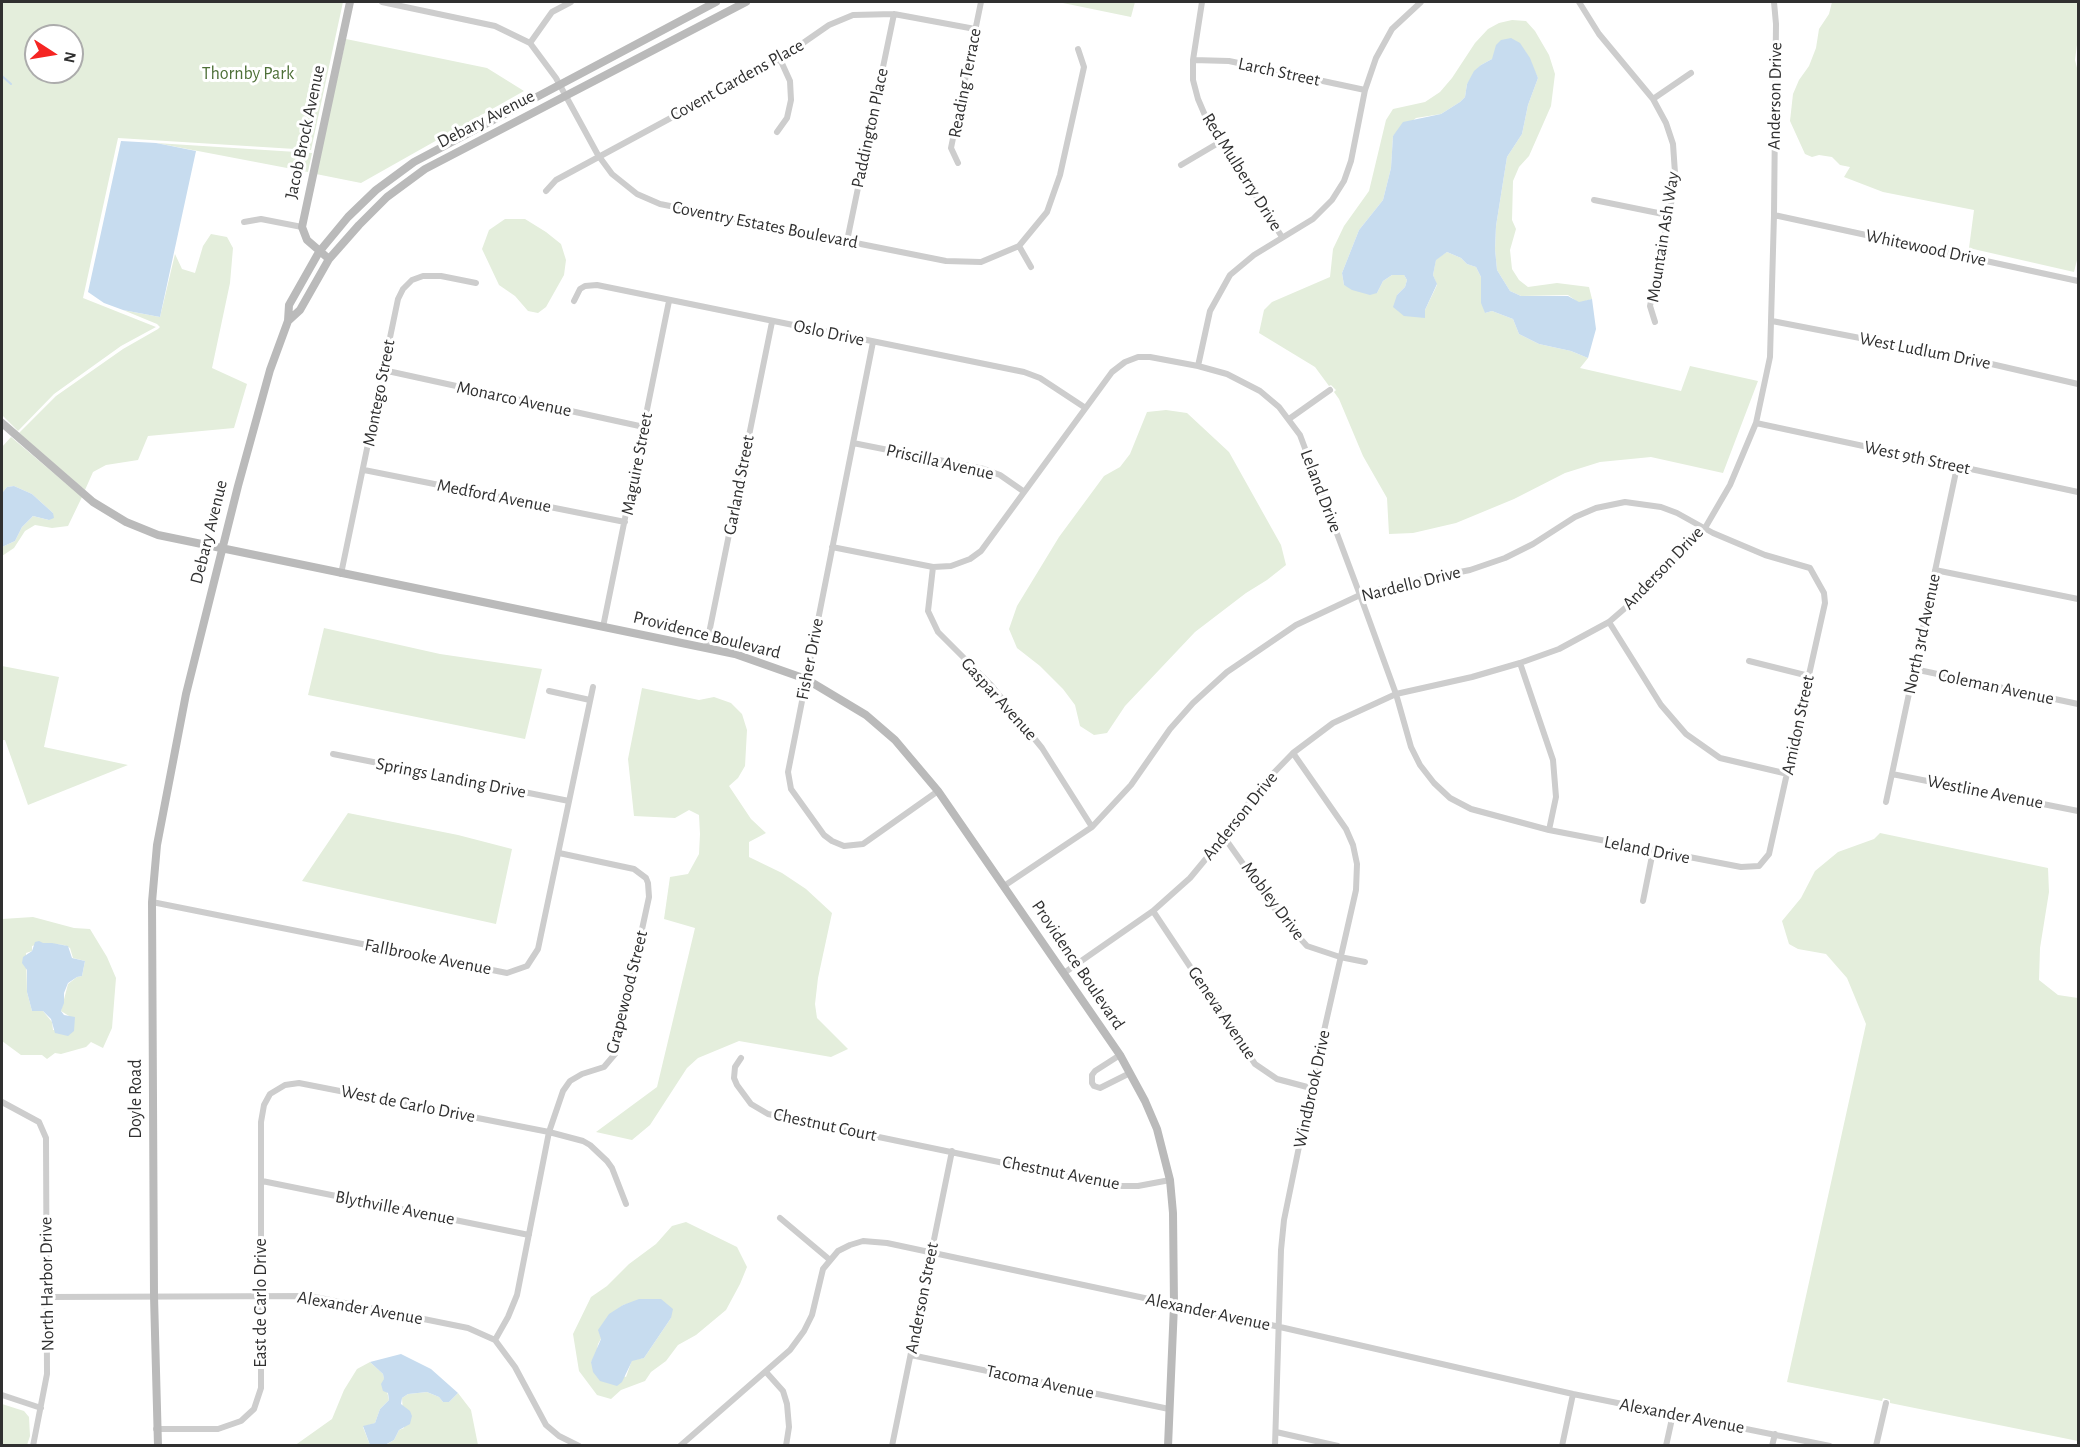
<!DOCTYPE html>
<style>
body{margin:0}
#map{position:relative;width:2080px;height:1447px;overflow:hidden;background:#fff;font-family:"Alegreya Sans",sans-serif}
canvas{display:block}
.frame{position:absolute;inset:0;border:3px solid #303030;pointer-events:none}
.north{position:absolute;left:24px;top:24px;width:60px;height:60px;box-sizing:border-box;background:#fff;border:2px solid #acacac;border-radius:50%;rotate:102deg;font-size:16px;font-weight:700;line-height:24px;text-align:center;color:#303030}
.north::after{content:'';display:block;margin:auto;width:21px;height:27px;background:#f52523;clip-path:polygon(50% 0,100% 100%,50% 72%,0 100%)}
</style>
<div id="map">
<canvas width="2080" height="1447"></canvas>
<div class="frame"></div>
<div class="north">N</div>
</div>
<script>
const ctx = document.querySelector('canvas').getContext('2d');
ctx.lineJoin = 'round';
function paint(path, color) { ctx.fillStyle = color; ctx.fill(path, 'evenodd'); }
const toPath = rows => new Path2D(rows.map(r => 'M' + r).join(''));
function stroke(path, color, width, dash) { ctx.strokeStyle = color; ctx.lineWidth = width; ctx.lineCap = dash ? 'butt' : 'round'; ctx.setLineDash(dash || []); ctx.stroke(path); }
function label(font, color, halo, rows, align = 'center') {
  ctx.font = font + ' "Alegreya Sans",sans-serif'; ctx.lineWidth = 6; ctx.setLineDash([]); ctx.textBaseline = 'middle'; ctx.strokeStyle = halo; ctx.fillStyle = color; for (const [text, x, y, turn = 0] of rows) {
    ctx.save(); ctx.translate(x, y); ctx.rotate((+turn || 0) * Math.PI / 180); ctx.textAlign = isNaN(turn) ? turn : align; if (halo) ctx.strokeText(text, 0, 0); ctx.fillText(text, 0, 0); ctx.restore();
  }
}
paint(toPath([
 [2,2,343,2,311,150,118,138,83,298,156,327,121,346,54,394,18,431,2,415],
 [36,36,72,36,72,72,36,72],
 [1058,2,1135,2,1131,17],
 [1832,2,2078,2,2078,37,2075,60,2078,72,2078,256,2074,272,1969,248,1974,210,1883,192,1844,177,1850,167,1840,165,1832,157,1819,155,1812,157,1805,154,1790,121,1793,94,1799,80,1809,66,1816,48,1819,29,1829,14],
 [1512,20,1526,21,1535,31,1549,55,1555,74,1551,106,1529,156,1519,167,1513,181,1512,220,1516,229,1510,250,1512,269,1519,280,1528,287,1557,283,1589,287,1592,299,1579,303,1568,295,1521,296,1510,291,1497,270,1495,249,1496,226,1507,157,1522,134,1528,105,1538,78,1525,51,1492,59,1481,65,1467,84,1465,97,1460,102,1441,114,1416,118,1393,136,1391,168,1383,200,1359,230,1342,273,1344,285,1377,293,1383,281,1392,275,1404,275,1407,280,1405,287,1397,295,1425,318,1425,310,1437,285,1433,275,1436,259,1447,252,1461,258,1467,264,1476,267,1481,277,1485,313,1492,311,1513,319,1519,334,1539,344,1571,351,1588,358,1580,368,1681,391,1690,366,1758,381,1723,473,1651,457,1600,462,1565,473,1514,499,1456,523,1413,533,1389,534,1387,498,1363,456,1339,399,1334,392,1336,390,1331,385,1329,386,1315,367,1259,333,1264,310,1272,302,1330,277,1333,249,1344,226,1369,191,1386,120,1393,109,1425,102,1440,92,1452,78,1475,43,1488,29,1499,23],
 [346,39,487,68,524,91,361,183,316,174],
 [156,143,312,153,308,172],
 [505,219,525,219,546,232,561,244,566,260,564,275,546,307,538,313,528,311,515,296,499,285,482,249,489,230],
 [211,234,227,237,233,248,230,283,212,368,247,384,234,428,148,436,138,460,106,465,93,472,85,490,19,433,56,396,123,349,158,329,160,327,157,324,123,310,160,317,175,254,182,269,195,273,203,246],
 [1166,410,1187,413,1229,452,1281,545,1286,565,1267,580,1246,593,1195,632,1125,706,1107,733,1094,735,1080,726,1075,705,1063,689,1040,666,1017,648,1009,629,1017,606,1059,537,1104,476,1120,467,1130,454,1147,412],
 [11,437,82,497,68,526,52,528,35,525,25,531,14,548,2,556,2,547,15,541,22,527,33,516,49,520,53,513,32,494,14,486,7,487,2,493,2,447],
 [324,628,440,654,542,669,525,739,308,695],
 [2,666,59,677,44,747,128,765,28,805,5,740,2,740],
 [642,688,699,700,714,697,731,703,742,714,747,730,745,766,738,778,729,786,751,819,766,833,749,842,749,857,782,873,806,889,832,913,818,978,815,1004,817,1018,848,1049,831,1057,739,1041,698,1058,687,1068,650,1125,632,1140,596,1132,657,1087,695,928,664,919,670,877,688,874,699,854,700,834,699,815,689,810,675,818,634,816,628,759],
 [348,813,458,835,512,849,496,924,302,881],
 [1880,833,2048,868,2049,892,2040,948,2039,980,2058,995,2078,998,2078,1441,1890,1403,1890,1400,1883,1398,1882,1401,1787,1382,1866,1024,1847,978,1826,954,1798,949,1789,944,1782,921,1801,898,1815,871,1838,852,1874,839],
 [33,917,74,928,90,929,107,957,116,978,112,1028,103,1048,91,1042,86,1047,61,1054,55,1053,47,1059,42,1055,21,1055,2,1041,2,919],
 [43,943,64,945,70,948,73,958,85,961,82,976,77,977,68,984,61,1011,69,1016,74,1031,53,1030,52,1022,43,1011,32,1011,27,992,26,953,32,951,32,946],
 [686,1222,737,1247,747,1267,740,1284,726,1310,696,1335,678,1345,666,1361,651,1372,645,1381,621,1390,611,1399,597,1395,579,1371,573,1334,591,1297,607,1286,629,1264,656,1244,672,1226],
 [634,1302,671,1318,644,1358,632,1360,626,1377,591,1362,596,1355,598,1344,617,1310,623,1305],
 [370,1362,383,1374,389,1400,380,1409,375,1423,363,1427,370,1445,294,1446,332,1419,344,1390,357,1369],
 [427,1392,439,1397,443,1402,449,1402,458,1393,471,1410,478,1445,384,1446,394,1440,399,1430,404,1428,402,1398,408,1394],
 [2,1404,24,1411,29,1417,30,1436,27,1445,2,1445]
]), '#e4eedc');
paint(toPath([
 [1511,38,1520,43,1530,58,1538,78,1528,105,1522,134,1507,157,1496,226,1495,249,1497,270,1510,291,1521,296,1568,296,1579,302,1592,299,1596,329,1588,358,1571,351,1539,344,1519,334,1513,319,1492,311,1485,313,1481,303,1481,277,1476,267,1467,264,1461,258,1447,252,1436,260,1433,275,1437,284,1425,310,1425,318,1404,316,1393,307,1397,295,1405,287,1407,280,1404,275,1392,275,1383,281,1377,293,1370,295,1352,290,1344,285,1342,273,1359,230,1383,200,1391,168,1393,136,1403,122,1441,114,1460,102,1465,97,1467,84,1474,71,1481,65,1492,59,1496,45,1501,40],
 [121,141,156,143,196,151,160,317,123,310,104,303,88,292],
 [14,486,32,494,53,513,54,518,49,520,33,516,22,527,15,541,2,547,2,493,7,487],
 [39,941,43,943,52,943,68,946,72,958,85,961,82,976,77,977,68,983,64,993,64,1003,61,1011,64,1015,75,1017,74,1031,68,1036,55,1033,51,1019,43,1011,32,1011,27,992,27,970,22,963,23,957,32,951,35,942],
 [639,1299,661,1299,673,1309,671,1318,644,1358,632,1361,622,1382,617,1386,600,1381,593,1372,591,1362,601,1339,598,1330,609,1314,623,1305],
 [401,1354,431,1369,458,1393,449,1402,443,1402,439,1397,427,1392,408,1394,402,1398,401,1404,410,1411,412,1416,410,1424,399,1430,394,1440,385,1445,370,1445,363,1426,375,1423,380,1409,389,1400,388,1393,383,1391,381,1384,384,1379,383,1374,370,1362]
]), '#c7dcef');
stroke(toPath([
 [2,76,11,84]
]), '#c7dcef', 2);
stroke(toPath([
 [382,2,495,26,530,43,556,78,598,155,612,174,637,194,660,204,946,261,981,262,1019,246,1047,212,1060,175,1084,67,1078,49],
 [1202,2,1193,60,1193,80,1198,99,1207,120,1282,237],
 [1579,2,1599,34,1653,99,1666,123,1673,144,1675,173,1674,189,1650,306,1655,322],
 [530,43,552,12,571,2],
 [1193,60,1229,61,1365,90],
 [1653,99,1691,73],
 [777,132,787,118,791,100,790,81,780,59],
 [958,163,951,148,981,2],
 [1181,165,1220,142],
 [546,191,556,180,780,59,829,25,853,15,894,14,975,29],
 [1594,200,1668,215],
 [1774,215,2078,281],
 [244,222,261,219,302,227],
 [847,241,894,14],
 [1019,246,1031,267],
 [574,301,580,289,585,286,597,285,1024,372,1040,378,1084,407],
 [1772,321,1974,360,2078,384],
 [873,342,788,772,791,789,824,835,832,841,844,846,863,844,938,791],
 [1198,366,1210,311,1230,275,1254,255,1313,219,1332,200,1344,181,1351,161,1365,90,1376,58,1392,29,1421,2],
 [383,370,644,427],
 [1289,419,1330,390],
 [1756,423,2078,492],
 [853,443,984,469,1000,475,1023,491],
 [364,470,625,522],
 [832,547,933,567,951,566,970,559,981,551,1112,372,1125,362,1138,357,1150,357,1198,366,1227,374,1260,391,1279,407,1300,435,1360,595,1396,694,1411,747,1420,765,1434,783,1450,798,1471,809,1549,830,1741,867,1759,866,1769,854,1825,603,1824,593,1810,568,1765,555,1713,533,1677,513,1661,507,1625,502,1596,508,1575,517,1533,544,1505,558,1470,570,1404,583,1360,595,1296,625,1227,672,1193,703,1170,729,1131,785,1092,827,1004,886],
 [933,567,928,611,938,632,990,684,1042,748,1092,827],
 [1935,570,2078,599],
 [341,574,398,299,403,289,412,280,423,276,441,276,476,283],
 [1609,622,1661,705,1686,734,1720,758,1788,774],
 [603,627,669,301],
 [706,648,772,322],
 [1749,661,1809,676],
 [1520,663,1553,760,1556,797,1549,830],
 [1914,669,2078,704],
 [549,691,590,700],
 [333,754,569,801],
 [1892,774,2078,811],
 [1886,802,1957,467],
 [1224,837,1280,916,1307,946,1340,957,1365,962],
 [1643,901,1653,851],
 [152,902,507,973,527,966,538,949,593,687],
 [1153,911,1255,1064,1277,1079,1311,1088],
 [1064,973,1153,911,1190,878,1224,837,1261,786,1293,753,1333,723,1396,694,1472,677,1520,663,1559,649,1609,622,1646,590,1705,528,1730,485,1756,423,1770,357,1774,215,1776,24,1774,2],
 [1120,1055,1095,1071,1092,1075,1092,1083,1094,1086,1100,1088,1130,1073],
 [741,1058,735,1067,734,1078,737,1085,751,1104,768,1114,1100,1183,1119,1186,1138,1186,1170,1180],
 [2,1102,39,1122,46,1138,47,1374,33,1446],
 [262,1181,529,1235],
 [780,1218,830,1260],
 [47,1297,310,1296,468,1328,495,1340,515,1367,546,1425,559,1436,579,1446],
 [495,1340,508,1317,517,1295,549,1132,563,1091,570,1081,582,1074,604,1067,615,1054,649,897,648,883,646,878,634,869,559,853],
 [911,1355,1169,1409],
 [766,1372,783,1391,787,1404,789,1427,786,1446],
 [2,1395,41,1408],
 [156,1429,218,1429,241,1421,254,1409,261,1388,261,1122,264,1105,270,1094,285,1085,299,1083,549,1132,583,1141,590,1145,607,1161,612,1168,626,1204],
 [1276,1432,1338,1446],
 [680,1446,790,1350,804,1331,812,1315,823,1269,838,1251,850,1245,863,1241,887,1243,1280,1327,1573,1394,1830,1446],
 [892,1446,952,1151],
 [1275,1446,1281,1250,1284,1220,1311,1088,1356,890,1357,864,1353,845,1346,829,1293,753],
 [1562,1446,1573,1394],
 [1666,1446,1673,1414],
 [1772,1446,1775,1434],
 [1876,1446,1886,1403]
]), '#cdcdcd', 6);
stroke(toPath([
 [329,259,307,240,302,227,350,2],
 [288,321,300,310,329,259,359,225,387,197,425,169,746,2],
 [2,423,93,502,126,522,158,535,735,654,806,679,866,715,895,740,938,791,1120,1055,1145,1101,1157,1129,1170,1180,1173,1213,1174,1305,1168,1446],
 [158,1446,154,1296,152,902,157,845,186,694,238,486,270,370,288,321,289,305,319,252,348,217,376,190,414,162,716,2]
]), '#bababa', 8);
label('18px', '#303030', '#fff', [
 ["Larch Street",1279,72,12],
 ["Covent Gardens Place",737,80,-29],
 ["Reading Terrace",965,83,-79],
 ["Anderson Drive",1775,96,-89],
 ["Debary Avenue",486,119,-27],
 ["Paddington Place",870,128,-78],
 ["Jacob Brock Avenue",305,132,-78],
 ["Red Mulberry Drive",1242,172,58],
 ["Coventry Estates Boulevard",765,225,11],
 ["Mountain Ash Way",1663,237,-81],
 ["Whitewood Drive",1926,248,12],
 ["Oslo Drive",829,333,12],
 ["West Ludlum Drive",1925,351,11],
 ["Montego Street",379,393,-79],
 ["Monarco Avenue",514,399,12],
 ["West 9th Street",1917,458,12],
 ["Priscilla Avenue",940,462,13],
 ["Maguire Street",637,464,-79],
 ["Garland Street",739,485,-79],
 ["Leland Drive",1321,491,69],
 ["Medford Avenue",494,496,11],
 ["Debary Avenue",209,532,-76],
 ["Anderson Drive",1663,568,-46],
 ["Nardello Drive",1411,584,-14],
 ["North 3rd Avenue",1922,634,-78],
 ["Providence Boulevard",707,635,14],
 ["Fisher Drive",810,659,-79],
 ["Coleman Avenue",1996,687,12],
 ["Gaspar Avenue",999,699,48],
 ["Amidon Street",1798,725,-78],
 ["Springs Landing Drive",451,778,11],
 ["Westline Avenue",1985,792,11],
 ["Anderson Drive",1240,816,-51],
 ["Leland Drive",1647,850,11],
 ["Mobley Drive",1273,901,53],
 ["Fallbrooke Avenue",428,957,11],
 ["Providence Boulevard",1078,965,56],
 ["Grapewood Street",627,992,-76],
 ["Geneva Avenue",1222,1013,56],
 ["Windbrook Drive",1312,1089,-78],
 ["Doyle Road",136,1099,-90],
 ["West de Carlo Drive",408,1104,11],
 ["Chestnut Court",825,1125,12],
 ["Chestnut Avenue",1061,1173,11],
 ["Blythville Avenue",395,1208,11],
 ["North Harbor Drive",47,1284,-91],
 ["Anderson Street",922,1298,-79],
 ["East de Carlo Drive",261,1303,-90],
 ["Alexander Avenue",360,1308,10],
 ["Alexander Avenue",1208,1312,12],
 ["Tacoma Avenue",1040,1382,12],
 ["Alexander Avenue",1682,1416,11]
]);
label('18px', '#4e7038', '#fff', [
 ["Thornby Park",248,74]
]);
</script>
